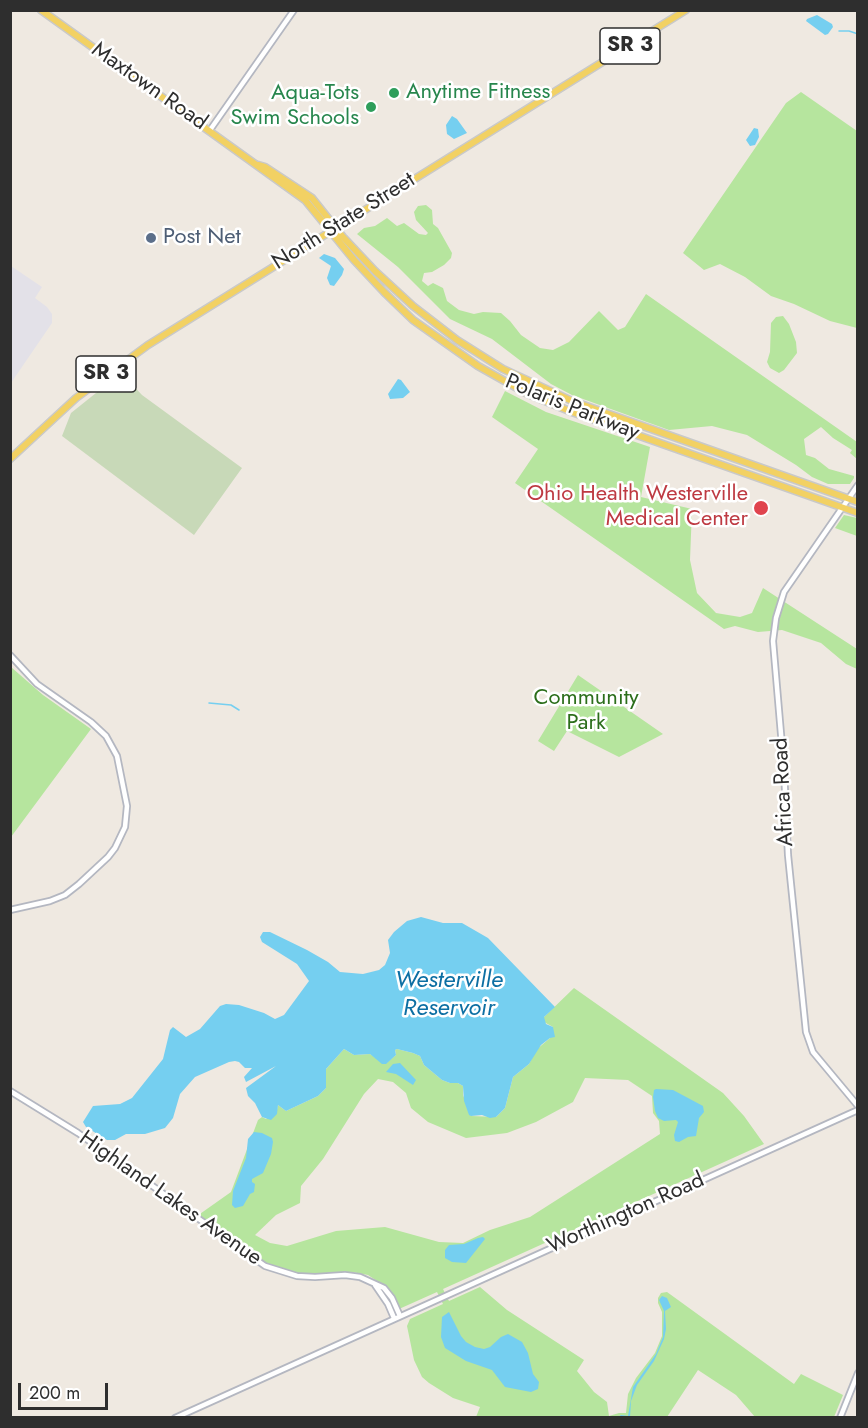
<!DOCTYPE html>
<style>
body{margin:0}
#map{position:relative;width:868px;height:1428px;overflow:hidden;background:#efe9e1;font-family:Jost,sans-serif}
canvas{display:block}
.frame{position:absolute;inset:0;border:12px solid #2e2e2e;pointer-events:none}
.scale{position:absolute;left:18px;top:1383px;width:90px;height:27px;box-sizing:border-box;border:3px solid #2e2e2e;border-top:0;padding-left:8px;font-size:18px;line-height:21px;white-space:nowrap;color:#2e2e2e;-webkit-text-stroke:4px #fff;paint-order:stroke}
</style>
<div id="map">
<canvas width="868" height="1428"></canvas>
<div class="frame"></div>
<div class="scale">200 m</div>
</div>
<script>
const ctx = document.querySelector('canvas').getContext('2d');
ctx.lineJoin = 'round';
function paint(path, color) { ctx.fillStyle = color; ctx.fill(path, 'evenodd'); }
const toPath = rows => new Path2D(rows.map(r => 'M' + r).join(''));
function stroke(path, color, width, dash) { ctx.strokeStyle = color; ctx.lineWidth = width; ctx.lineCap = dash ? 'butt' : 'round'; ctx.setLineDash(dash || []); ctx.stroke(path); }
function label(font, color, halo, rows, align = 'center') {
  ctx.font = font + ' Jost,sans-serif'; ctx.lineWidth = 5; ctx.setLineDash([]); ctx.textBaseline = 'middle'; ctx.strokeStyle = halo; ctx.fillStyle = color; for (const [text, x, y, turn = 0] of rows) {
    ctx.save(); ctx.translate(x, y); ctx.rotate((+turn || 0) * Math.PI / 180); ctx.textAlign = isNaN(turn) ? turn : align; if (halo) ctx.strokeText(text, 0, 0); ctx.fillText(text, 0, 0); ctx.restore();
  }
}
paint(toPath([
 [11,266,42,287,35,298,47,307,52,314,52,323,11,383]
]), '#e3e1e8');
paint(toPath([
 [801,92,857,131,857,328,830,321,794,304,771,296,745,277,720,264,704,270,683,253,786,103],
 [426,205,432,210,433,224,438,228,452,253,451,258,444,265,432,272,424,273,422,281,428,286,433,283,443,288,447,301,459,310,474,314,483,312,501,313,510,321,521,335,540,348,553,350,569,342,599,311,618,330,625,327,646,294,857,442,857,459,850,453,852,450,833,438,821,427,804,439,806,455,815,458,829,469,854,476,854,478,850,484,828,484,812,477,796,465,747,435,712,426,669,430,572,395,551,384,492,339,450,319,398,267,357,234,364,228,375,226,387,218,397,226,404,223,419,234,426,235,428,233,416,220,414,212,418,206],
 [783,316,789,324,796,342,797,353,784,370,779,373,770,368,767,362,770,352,771,323,776,317],
 [505,391,546,412,650,447,641,497,692,509,690,560,697,593,716,613,740,617,752,613,763,588,857,649,857,669,846,664,821,643,782,630,758,632,735,626,724,629,515,483,538,449,492,417],
 [844,515,857,518,857,536,835,528],
 [11,667,43,695,91,729,11,837],
 [578,675,663,734,619,757,567,731,554,751,538,741],
 [574,988,723,1093,744,1116,764,1144,443,1289,449,1301,480,1287,507,1310,584,1360,577,1371,594,1392,607,1402,609,1416,619,1413,626,1413,628,1394,636,1378,655,1353,662,1336,662,1312,658,1303,658,1298,661,1293,667,1292,794,1384,801,1374,843,1395,834,1417,755,1417,736,1395,698,1370,667,1417,476,1417,480,1407,453,1398,429,1383,422,1377,414,1360,407,1326,410,1319,443,1304,437,1292,399,1309,383,1285,368,1275,352,1272,309,1275,291,1273,268,1265,197,1216,231,1192,258,1120,262,1117,266,1119,277,1110,278,1105,286,1111,318,1096,326,1088,326,1069,344,1049,354,1055,370,1054,385,1064,396,1055,395,1050,397,1049,413,1053,420,1056,424,1065,442,1080,450,1083,458,1083,463,1086,463,1095,471,1116,496,1117,505,1108,513,1077,529,1064,536,1050,550,1038,553,1027,544,1022,544,1017],
 [585,1078,628,1080,652,1096,653,1113,659,1121,660,1134,530,1217,490,1230,463,1243,439,1242,385,1227,336,1231,287,1246,270,1243,255,1235,276,1215,300,1203,301,1186,323,1159,364,1094,378,1079,393,1082,406,1093,411,1108,428,1122,466,1138,507,1133,536,1122,573,1102]
]), '#b6e59e');
paint(toPath([
 [121,373,142,395,242,468,194,535,62,436,71,413]
]), '#c8d9b8');
paint(toPath([
 [817,15,832,24,833,27,828,34,825,35,806,21,807,19],
 [452,116,457,119,467,133,454,139,447,134,446,125],
 [754,128,758,129,759,137,755,145,750,146,746,140],
 [324,254,335,258,344,269,342,275,334,286,330,285,327,278,331,266,319,258],
 [398,379,401,380,410,392,403,398,390,399,388,394],
 [421,917,443,923,462,923,488,938,555,1007,544,1017,546,1024,553,1027,555,1037,550,1038,541,1045,529,1064,513,1077,505,1108,496,1117,490,1118,482,1115,471,1116,469,1115,464,1101,463,1086,458,1083,450,1083,442,1080,424,1065,420,1056,413,1053,397,1049,395,1050,396,1055,386,1064,382,1064,370,1054,354,1055,344,1049,326,1069,326,1088,318,1096,286,1111,278,1105,277,1114,271,1120,262,1117,255,1103,248,1096,246,1088,276,1066,246,1082,244,1077,252,1068,245,1068,239,1062,235,1061,229,1062,195,1077,180,1094,173,1118,165,1128,145,1134,126,1134,115,1140,107,1140,86,1127,83,1122,93,1106,120,1104,132,1098,163,1059,170,1030,173,1027,186,1037,200,1029,220,1006,226,1004,239,1005,264,1013,275,1019,284,1015,309,981,297,964,262,942,260,937,263,932,270,932,307,950,328,962,340,972,363,974,379,970,385,965,390,953,388,940,394,932,407,921],
 [400,1063,416,1080,413,1085,396,1074,386,1072,393,1064],
 [656,1089,673,1090,703,1106,704,1112,699,1118,696,1136,688,1137,679,1142,675,1141,674,1135,678,1122,676,1120,664,1121,658,1118,655,1111,653,1097,654,1090],
 [254,1132,262,1133,272,1138,273,1142,271,1154,263,1173,252,1179,252,1182,255,1184,254,1192,250,1194,243,1206,235,1208,232,1205,233,1191,246,1158,248,1139],
 [478,1238,483,1237,485,1239,466,1263,452,1262,445,1258,445,1250,449,1245,464,1244],
 [662,1296,667,1298,671,1307,665,1311,666,1329,664,1339,654,1361,637,1385,631,1401,630,1417,618,1417,621,1415,628,1416,633,1387,656,1354,663,1337,664,1311,659,1300],
 [449,1312,461,1336,466,1342,475,1347,484,1349,490,1347,501,1337,508,1334,522,1342,528,1353,533,1374,539,1382,538,1389,531,1392,505,1387,492,1370,466,1361,445,1348,441,1337,442,1317]
]), '#75cff0');
stroke(toPath([
 [839,31,849,31,858,34],
 [209,703,231,705,239,710]
]), '#75cff0', 1.5);
const secondary = toPath([
 [210,130,294,10],
 [858,485,784,592,776,618,773,641,784,769,788,855,806,1032,813,1052,858,1106],
 [10,655,37,684,91,722,106,736,117,756,127,806,125,827,115,848,108,857,79,884,65,895,50,901,10,910],
 [10,1091,78,1133,265,1266,297,1276,315,1277,345,1275,360,1277,384,1288,392,1298,400,1316],
 [375,1285,388,1304,394,1318],
 [175,1418,858,1110],
 [840,1418,858,1373]
]);
const primary = toPath([
 [41,10,305,200,354,260,384,292,413,320,478,366,526,393,572,412,858,513],
 [258,165,265,167,312,198,343,237,375,271,413,306,457,340,503,369,572,401,858,502],
 [10,459,76,398,148,345,686,10]
]);
stroke(secondary, '#b4b7c1', 8);
stroke(primary, '#c9c9c9', 9);
stroke(secondary, '#fff', 4.5);
stroke(primary, '#f2d163', 6);
for (const [x, y, r, color] of [
 [394,93,6,"#2e9e5b"],
 [371,107,6,"#2e9e5b"],
 [151,238,6,"#5c6f8a"],
 [761,508,8,"#e0444e"]
]) { const dot = new Path2D(); dot.arc(x, y, r, 0, 2 * Math.PI); ctx.fillStyle = color; ctx.fill(dot); stroke(dot, '#fff', 2); }
for (const [x, y, w] of [
 [630,46,60],
 [106,374,60]
]) { const box = new Path2D(); box.roundRect(x - w / 2, y - 18, w, 36, 4.5); ctx.fillStyle = '#fff'; ctx.fill(box); stroke(box, '#2e2e2e', 1.5); }
label('bold 21px', '#2e2e2e', null, [
 ["SR 3",630,46],
 ["SR 3",106,374]
]);
label('22px', '#2e2e2e', '#fff', [
 ["Maxtown Road",149,87,35],
 ["North State Street",344,222,-32],
 ["Polaris Parkway",572,408,22],
 ["Africa Road",784,792,-93],
 ["Highland Lakes Avenue",170,1199,35],
 ["Worthington Road",626,1214,-24]
]);
label('22px', '#27864d', '#fff', [
 ["Anytime Fitness",406,93],
 ["Aqua-Tots",359,94,"right"],
 ["Swim Schools",359,119,"right"]
], 'left');
label('22px', '#4e5e75', '#fff', [
 ["Post Net",163,238]
], 'left');
label('22px', '#be3a42', '#fff', [
 ["Ohio Health Westerville",748,495],
 ["Medical Center",748,520]
], 'right');
label('22px', '#2c6e1b', '#fff', [
 ["Community",586,699],
 ["Park",586,724]
]);
label('italic 24px', '#0d6fa3', '#fff', [
 ["Westerville",449,981],
 ["Reservoir",449,1009]
]);
</script>
